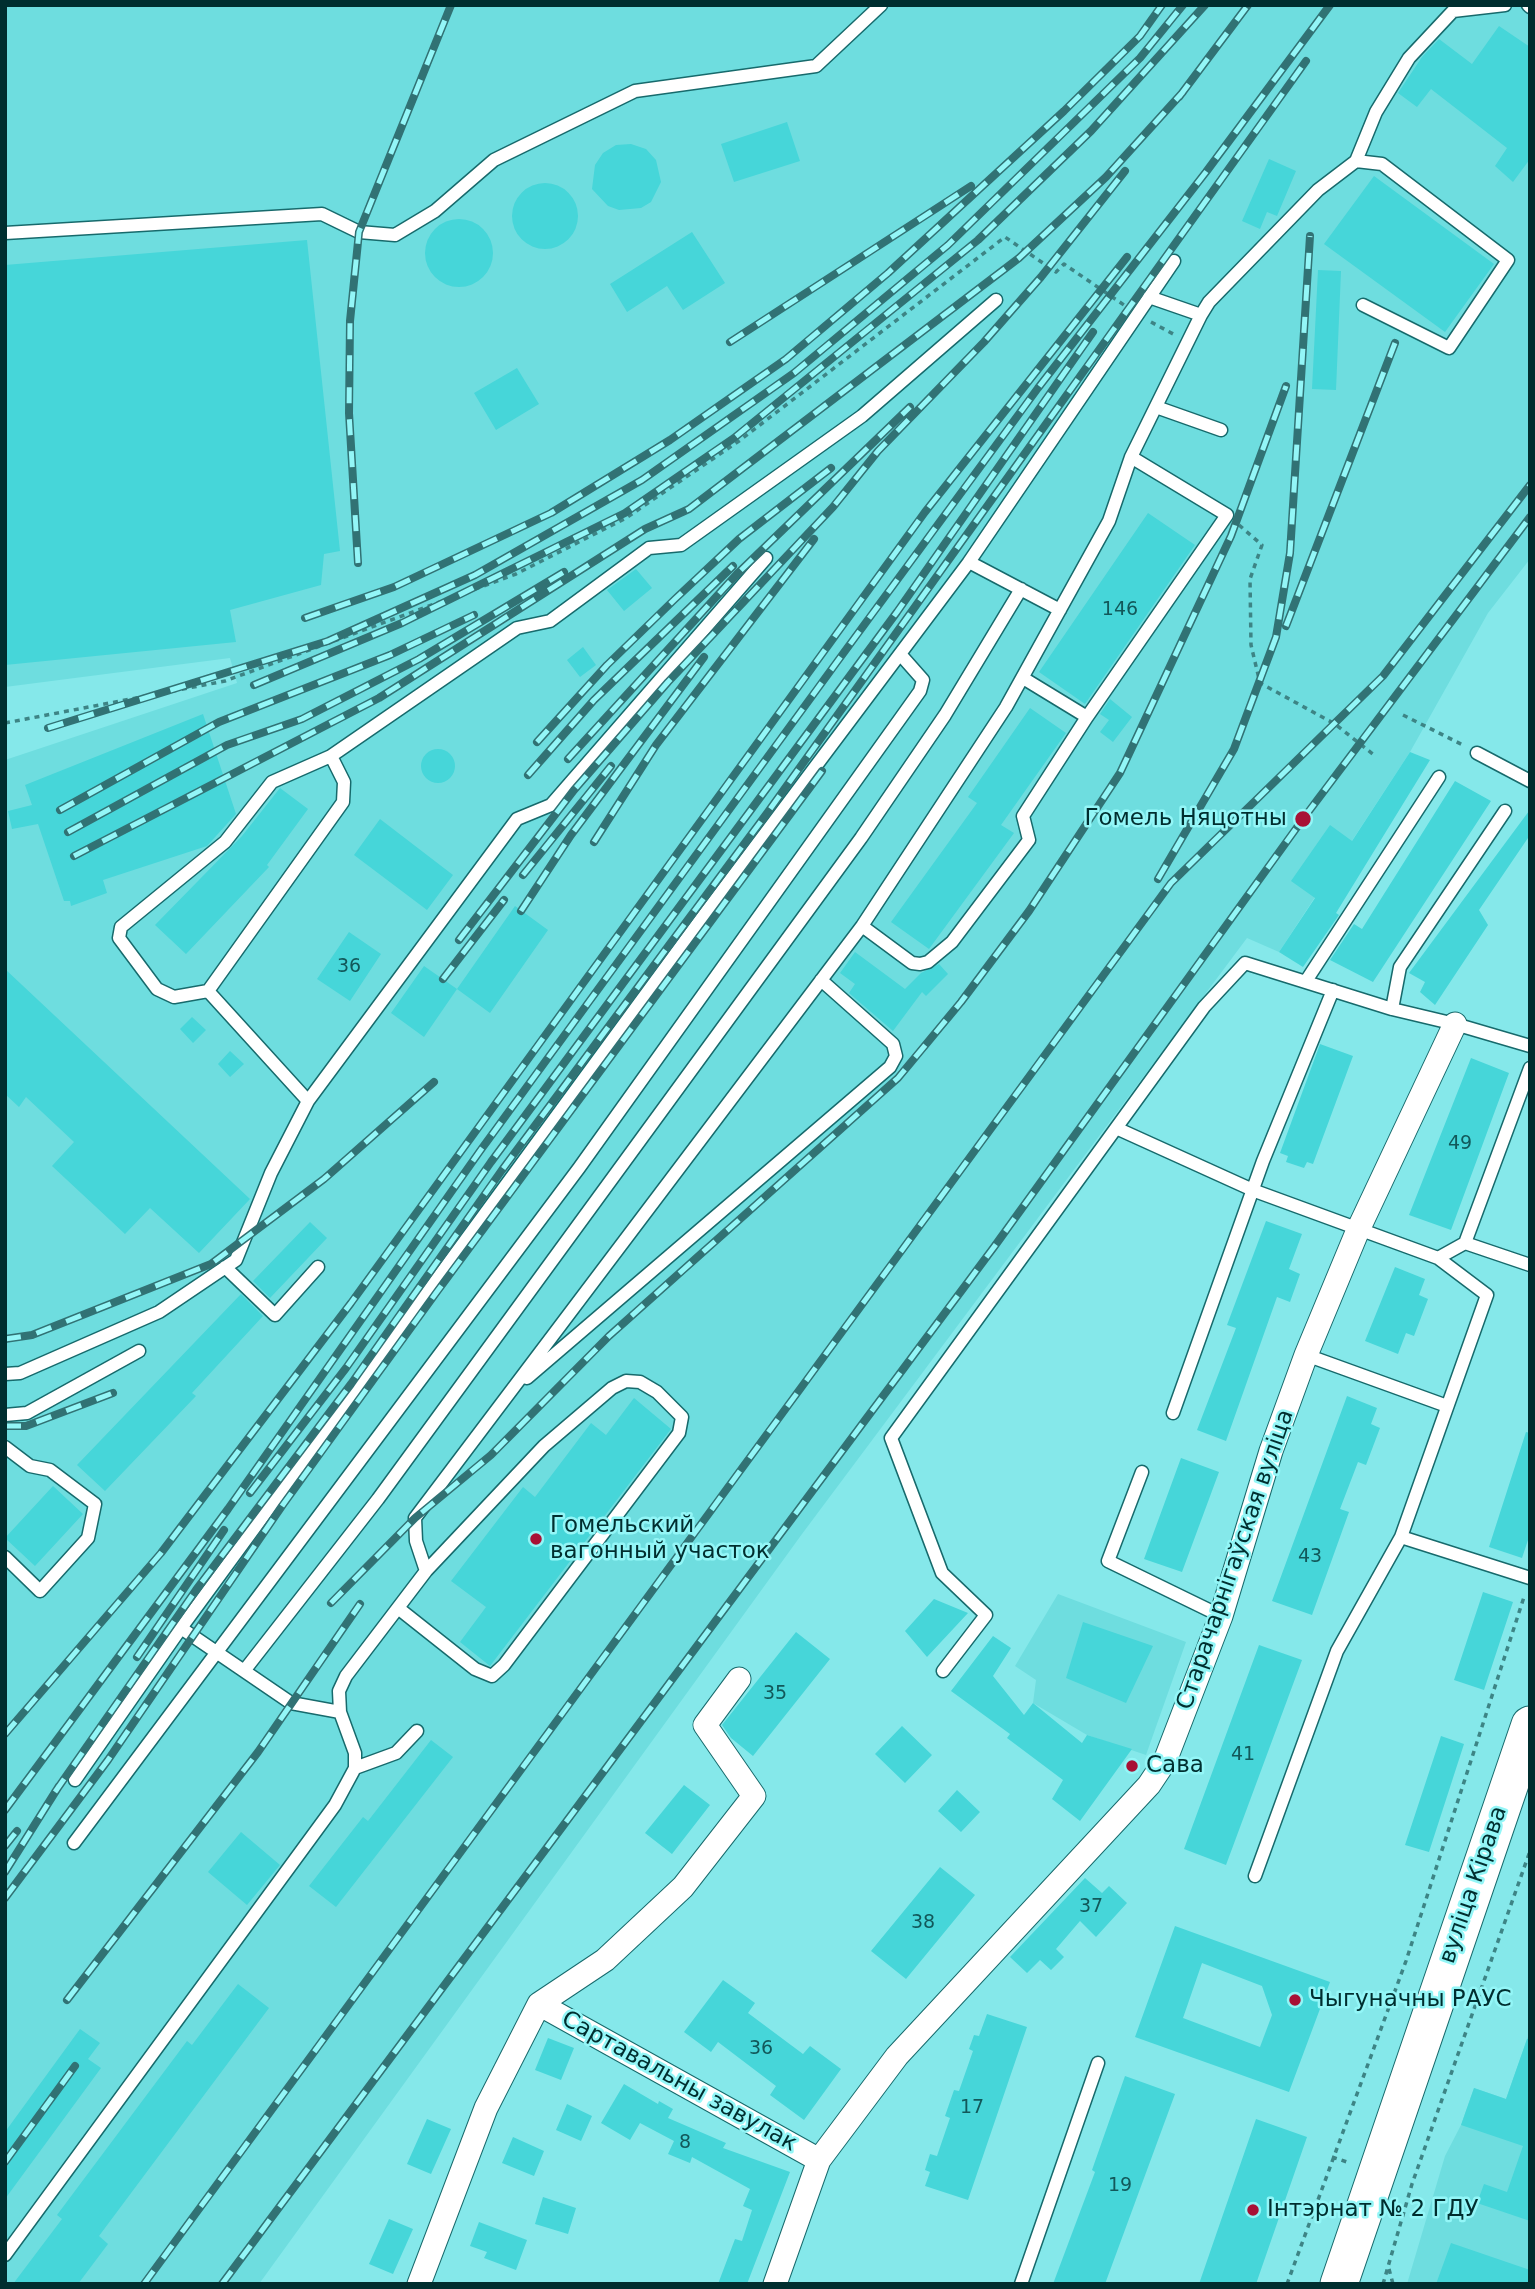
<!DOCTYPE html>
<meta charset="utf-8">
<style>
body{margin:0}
#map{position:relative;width:1535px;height:2289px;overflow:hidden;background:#85e8ea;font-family:"DejaVu Sans",sans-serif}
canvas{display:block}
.frame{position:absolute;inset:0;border:7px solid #002e2f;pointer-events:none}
</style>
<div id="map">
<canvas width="1535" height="2289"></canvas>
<div class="frame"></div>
</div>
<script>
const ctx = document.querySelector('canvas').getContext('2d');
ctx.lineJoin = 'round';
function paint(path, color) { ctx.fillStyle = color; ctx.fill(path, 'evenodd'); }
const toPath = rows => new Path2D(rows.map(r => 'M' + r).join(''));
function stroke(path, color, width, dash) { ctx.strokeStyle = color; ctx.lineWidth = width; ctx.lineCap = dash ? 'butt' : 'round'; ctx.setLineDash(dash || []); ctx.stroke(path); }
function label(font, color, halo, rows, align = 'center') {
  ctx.font = font + ' "DejaVu Sans",sans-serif'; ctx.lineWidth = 5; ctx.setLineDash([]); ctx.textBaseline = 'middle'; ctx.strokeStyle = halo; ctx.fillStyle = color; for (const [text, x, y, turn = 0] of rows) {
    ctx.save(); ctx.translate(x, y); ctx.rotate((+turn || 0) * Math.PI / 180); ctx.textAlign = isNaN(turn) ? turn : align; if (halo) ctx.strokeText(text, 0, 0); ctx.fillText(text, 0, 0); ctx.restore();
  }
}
paint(toPath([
 [5,5,1530,5,1530,559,1488,613,1410,752,1279,952,1247,938,802,1534,259,2284,5,2284,5,760,237,683,230,658,5,687],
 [1058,1594,1186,1642,1146,1755,1087,1735,1033,1703,1036,1680,1015,1666],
 [1530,2031,1530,2284,1407,2284,1445,2156,1461,2125,1474,2088,1506,2099]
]), '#6edddf');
paint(toPath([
 [1499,26,1530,47,1530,159,1513,182,1495,166,1507,148,1431,89,1417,107,1398,93,1422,57,1439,39,1472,64],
 [787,122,800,161,734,182,721,144],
 [631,144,646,149,656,160,661,182,651,202,641,208,619,210,608,206,592,189,595,165,603,153,616,145],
 [1269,159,1296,171,1277,216,1267,212,1260,229,1242,221],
 [1374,176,1494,264,1445,332,1324,244],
 '512 216a33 33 0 1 1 66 0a33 33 0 1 1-66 0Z',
 '425 253a34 34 0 1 1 68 0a34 34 0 1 1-68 0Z',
 [692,232,725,283,683,310,667,286,627,312,610,284],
 [307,240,340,551,324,554,321,585,230,610,236,642,5,665,5,265],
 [1318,270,1341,271,1336,390,1312,389],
 [517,368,539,404,496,430,474,393],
 [1148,513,1195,545,1085,704,1039,672],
 [636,569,652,588,624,611,607,590],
 [583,647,596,665,580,677,567,660],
 [1110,699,1132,717,1113,742,1100,732,1109,720,1100,714],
 [1030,708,1066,733,1001,825,1014,833,929,949,891,922,977,803,968,797],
 [203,714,236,814,207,846,103,880,107,893,71,906,70,901,64,901,38,824,12,829,8,811,32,805,25,785],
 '421 766a17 17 0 1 1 34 0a17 17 0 1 1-34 0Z',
 [1410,752,1430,760,1336,913,1339,915,1303,967,1279,952,1315,898,1291,881,1330,825,1352,841],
 [1455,781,1491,801,1373,982,1330,960,1354,924,1362,929],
 [280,788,308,809,267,865,269,867,186,954,155,925,242,836],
 [1529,811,1530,835,1479,910,1488,925,1435,1005,1420,992,1425,982,1409,973],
 [380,819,453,875,427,910,354,855],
 [515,906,548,930,490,1013,457,989],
 [349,932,381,954,350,1001,317,979],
 [855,952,905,989,921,973,939,964,948,974,926,996,922,992,893,1031,849,993,855,984,840,973],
 [424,966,457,989,424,1037,391,1013],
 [5,969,250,1199,199,1253,150,1208,125,1234,52,1166,74,1142,26,1097,19,1107,5,1094],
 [192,1017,206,1030,193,1043,180,1029],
 [1320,1044,1353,1056,1313,1164,1307,1162,1304,1168,1286,1162,1288,1156,1280,1153],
 [230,1051,244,1064,230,1077,218,1064],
 [1471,1058,1509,1073,1451,1230,1409,1215],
 [1266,1221,1302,1234,1289,1269,1300,1274,1290,1302,1277,1297,1226,1441,1197,1430,1236,1328,1227,1325],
 [310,1222,327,1238,270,1298,253,1281],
 [1395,1267,1425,1279,1419,1295,1428,1299,1414,1336,1406,1333,1398,1354,1365,1341],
 [241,1294,263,1316,192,1393,196,1396,105,1491,77,1465],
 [1347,1396,1377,1408,1371,1424,1380,1428,1366,1465,1358,1462,1340,1509,1349,1512,1312,1615,1272,1601],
 [634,1398,671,1429,490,1666,460,1642,486,1607,451,1581,523,1487,535,1497,591,1423,606,1435],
 [1526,1432,1530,1433,1530,1534,1522,1558,1489,1547],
 [1181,1458,1219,1472,1182,1572,1144,1559],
 [53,1486,83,1514,35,1566,5,1538],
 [1483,1592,1513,1602,1484,1690,1454,1680],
 [934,1599,968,1613,927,1657,905,1631],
 [1083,1622,1153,1646,1126,1703,1066,1678],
 [796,1632,830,1659,753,1756,731,1738,722,1725],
 [993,1636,1011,1648,993,1676,1024,1715,1033,1703,1082,1743,1087,1735,1132,1749,1080,1821,1052,1799,1063,1780,1007,1738,1010,1734,951,1691],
 [1259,1645,1302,1660,1226,1865,1184,1849],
 [902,1726,932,1755,905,1783,875,1754],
 [1441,1736,1464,1744,1429,1852,1405,1845],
 [431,1740,453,1757,336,1907,309,1886,363,1817,368,1821],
 [684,1785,710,1805,672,1854,645,1833],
 [957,1790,980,1812,961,1832,938,1811],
 [241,1832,280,1865,247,1905,208,1872],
 [940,1867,975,1895,906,1979,871,1951],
 [1085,1878,1102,1893,1109,1886,1127,1903,1096,1937,1080,1921,1056,1949,1064,1957,1051,1970,1040,1960,1027,1973,1010,1957],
 [1175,1926,1330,1982,1289,2092,1135,2037],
 [1202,1963,1262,1986,1272,2015,1260,2047,1183,2018],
 [723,1980,755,2003,748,2013,803,2054,810,2046,841,2069,804,2120,770,2095,776,2086,718,2042,711,2052,684,2032],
 [238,1984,269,2008,99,2236,108,2244,78,2284,13,2284,62,2219,57,2215,187,2041,192,2045],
 [987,2014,1027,2027,968,2200,925,2186,930,2172,925,2170,930,2154,937,2156,950,2118,945,2116,954,2090,959,2091,973,2051,969,2049,974,2035,979,2036],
 [80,2029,100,2043,88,2059,101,2068,5,2199,5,2132],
 [548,2038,574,2048,561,2080,535,2070],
 [1527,2039,1530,2039,1530,2221,1477,2203,1484,2184,1507,2192,1523,2146,1461,2125,1474,2088,1506,2099],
 [1125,2076,1175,2094,1105,2284,1053,2284,1095,2172,1092,2170],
 [624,2084,658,2104,659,2101,673,2109,668,2118,726,2143,723,2148,790,2172,747,2284,718,2284,735,2239,742,2241,752,2210,743,2206,750,2189,692,2157,690,2163,668,2154,674,2141,640,2123,630,2140,601,2123],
 [567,2104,592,2116,581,2141,556,2130],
 [427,2119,451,2129,431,2174,407,2164],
 [1256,2119,1307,2137,1256,2284,1199,2284],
 [513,2137,544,2151,534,2176,502,2163],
 [543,2197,576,2208,568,2234,535,2224],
 [389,2219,413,2229,393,2274,369,2264],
 [479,2222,527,2240,516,2270,484,2258,487,2252,470,2246],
 [1451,2243,1530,2270,1530,2284,1436,2284]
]), '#46d6d9');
const service = toPath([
 [1528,5,1530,7],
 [1356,161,1382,164,1508,260,1449,348,1363,305],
 [5,233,322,214,359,232,395,235,435,211,494,160,635,91,816,66,881,5],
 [1149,297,1201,315],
 [1156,407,1221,430],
 [1060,610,969,562,1174,261],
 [1023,678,1087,717],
 [1477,753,1530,781],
 [862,926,912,963,920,964,928,962,952,942,1029,840,1023,816,1087,717,1227,515,1131,457],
 [1306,981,1439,777],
 [208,991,174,997,157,989,119,938,121,927,225,842,272,782,331,756],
 [1392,1009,1400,967,1505,811],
 [1530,1068,1465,1243,1530,1265],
 [308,1101,208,991,343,802,344,782,331,756,517,628,550,621,649,548,681,545,862,416,996,300],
 [1116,1128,1255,1191,1438,1258,1465,1243],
 [225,1267,275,1315,318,1267],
 [1306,1355,1447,1406],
 [5,1374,20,1373,159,1312,236,1260,271,1173,308,1101,517,819,551,805,766,558],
 [527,1378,890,1067,896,1056,893,1044,821,980],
 [1173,1413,1263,1161,1333,990],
 [5,1415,27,1413,139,1351],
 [5,1447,30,1466,50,1470,95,1504,88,1538,40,1591,5,1557],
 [1142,1472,1108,1561,1221,1616],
 [1401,1537,1530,1578],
 [398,1608,475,1669,492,1676,504,1665,679,1433,682,1417,657,1392,640,1382,626,1381,612,1388,544,1446,426,1571],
 [244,1671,378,1499,861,838,945,715,1021,589],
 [943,1671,986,1615,942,1573,891,1438,1204,1007,1245,963,1392,1009,1455,1024,1530,1046],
 [340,1712,291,1703,181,1628,704,915,969,562],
 [355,1768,396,1753,417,1731],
 [75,1780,181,1628],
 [74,1843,579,1168,920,691,923,680,900,654],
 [1255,1876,1337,1651,1401,1537,1487,1295,1438,1258],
 [5,2255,335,1805,355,1768,355,1753,340,1712,339,1691,346,1676,426,1571,416,1541,415,1518,862,926,1006,707,1109,521,1131,457,1201,315,1209,302,1318,190,1356,161,1376,112,1409,58,1453,11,1505,5],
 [1021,2284,1098,2063]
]);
const minor = toPath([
 [539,2004,819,2160],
 [419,2284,486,2108,539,2004,605,1960,683,1887,754,1796,705,1725,739,1679],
 [775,2284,819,2160,897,2056,1149,1785,1165,1761,1221,1616,1271,1451,1306,1355,1358,1230,1455,1024]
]);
const primary = toPath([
 [1339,2284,1530,1725]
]);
stroke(service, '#176a6c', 15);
stroke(minor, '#176a6c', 25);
stroke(primary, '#176a6c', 39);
stroke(toPath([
 [1151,322,1175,335],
 [1239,525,1262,545,1250,579,1251,645,1260,683,1335,724,1374,755],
 [1403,715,1463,745],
 [5,723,225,681,516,574,626,518,739,441,1005,237,1056,272,1064,264,1124,305],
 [1332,2157,1350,2163],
 [1389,2269,1393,2284],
 [1287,2284,1406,1961,1525,1594],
 [1383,2284,1412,2184,1530,1851]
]), '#3d8485', 3.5, [5, 5]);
stroke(service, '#fff', 12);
stroke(minor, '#fff', 23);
stroke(primary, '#fff', 37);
const rail = toPath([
 [1179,97,1248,5],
 [730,342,971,186],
 [358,563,349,413,350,321,359,232,451,5],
 [305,618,394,587,551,513,670,440,786,359,888,273,1064,111,1140,36,1162,5],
 [1286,626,1395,343],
 [254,685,402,623,625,513,734,438,978,240,1091,131,1205,5],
 [48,728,328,641,475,575,642,480,794,373,948,245,1140,58,1183,5],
 [537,742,607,665,675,599,739,539,831,468],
 [568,759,737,574,910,407],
 [528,775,594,700,733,566],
 [60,810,219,722,390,655,474,615],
 [68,832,227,745,302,719,419,659,564,572],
 [594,842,656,745,814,539],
 [74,856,379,698,645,529,689,509,1019,258,1106,177,1183,92],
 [523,875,611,766],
 [1158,879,1234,749,1276,637,1290,553,1310,236],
 [521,911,571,835,704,657],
 [459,940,574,790,668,682,833,507,878,451,984,342,1041,277,1125,171],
 [443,979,504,900],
 [5,1339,32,1335,211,1264,324,1179,434,1082],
 [5,1426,26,1426,113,1393],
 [250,1493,346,1368,491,1162,897,612,1093,332],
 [331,1603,415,1518,491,1455,609,1336,898,1078,961,1002,1029,911,1120,773,1231,536,1286,386],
 [137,1657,224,1530],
 [5,1734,161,1553,351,1303,925,512,1127,257],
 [55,1792,196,1590,351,1384,502,1170,768,812,1306,61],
 [5,1810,228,1509,480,1151,834,666,1038,388,1206,172,1330,5],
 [5,1846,17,1831],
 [5,1872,59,1786],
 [5,1898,108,1760,282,1506,436,1293,822,771],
 [67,2000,258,1752,360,1604],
 [5,2162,75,2066],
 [144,2284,1171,883,1383,676,1530,485],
 [222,2284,994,1247,1303,819,1530,517]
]);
stroke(rail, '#317274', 8);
stroke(rail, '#93f6f7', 5, [16]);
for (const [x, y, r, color] of [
 [1303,819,9,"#a81135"],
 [536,1539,7,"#a81135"],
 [1132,1766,7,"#a81135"],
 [1295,2000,7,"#a81135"],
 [1253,2210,7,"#a81135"]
]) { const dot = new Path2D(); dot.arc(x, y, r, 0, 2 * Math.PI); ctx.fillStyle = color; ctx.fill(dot); stroke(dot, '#93f6f7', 2.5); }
label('19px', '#12585a', null, [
 ["146",1120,610],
 ["36",349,967],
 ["49",1460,1144],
 ["43",1310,1557],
 ["35",775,1694],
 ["41",1243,1755],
 ["37",1091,1907],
 ["38",923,1923],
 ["36",761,2049],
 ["17",972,2108],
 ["8",685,2143],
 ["19",1120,2186]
]);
label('23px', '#002e2f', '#93f6f7', [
 ["Гомель Няцотны",1287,819,"right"],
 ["Гомельский",550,1526],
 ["вагонный участок",550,1552],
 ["Сава",1146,1766],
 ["Чыгуначны РАУС",1309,2000],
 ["Інтэрнат № 2 ГДУ",1267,2210]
], 'left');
label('23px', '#002e2f', '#93f6f7', [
 ["Старачарнігаўская вуліца",1236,1560,-71],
 ["вуліца Кірава",1474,1885,-71],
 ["Сартавальны завулак",679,2082,29]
]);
</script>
